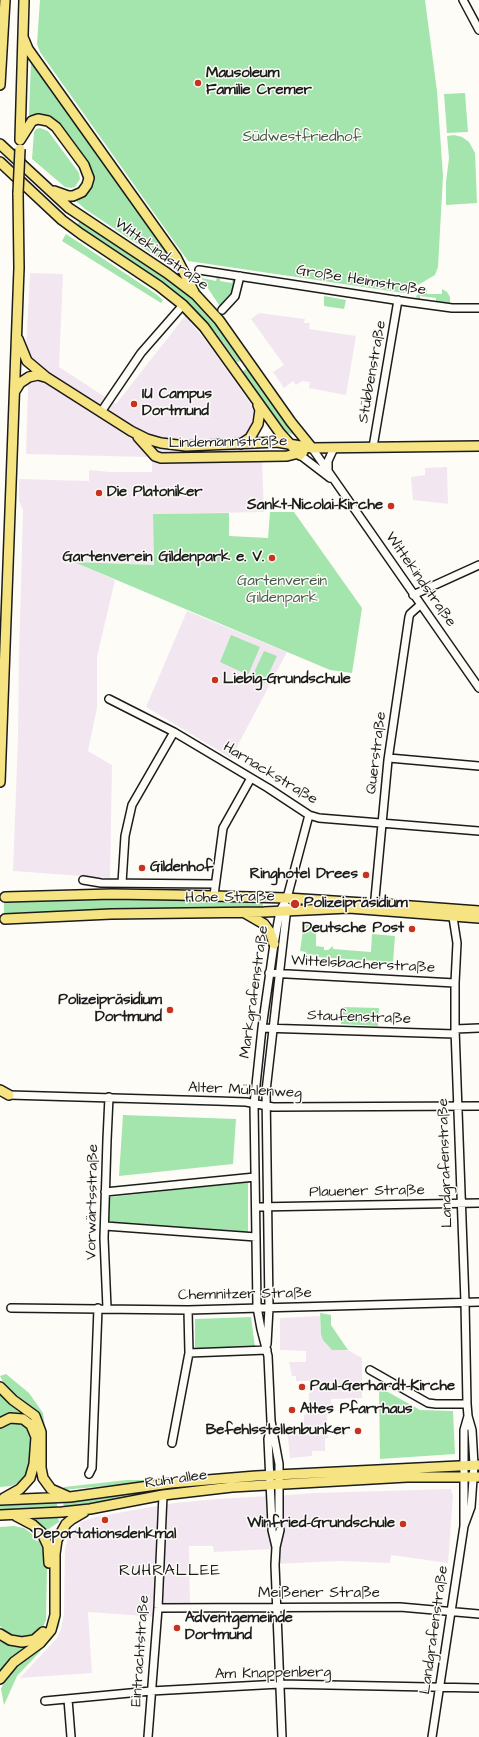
<!DOCTYPE html>
<meta charset="utf-8">
<style>
body{margin:0}
canvas{display:block;background:#fdfcf7}
</style>
<canvas width="479" height="1737"></canvas>
<script>
const ctx = document.querySelector('canvas').getContext('2d');
ctx.lineJoin = 'round';
function paint(path, color) { ctx.fillStyle = color; ctx.fill(path, 'evenodd'); }
const toPath = rows => new Path2D(rows.map(r => 'M' + r).join(''));
function stroke(path, color, width, dash) { ctx.strokeStyle = color; ctx.lineWidth = width; ctx.lineCap = dash ? 'butt' : 'round'; ctx.setLineDash(dash || []); ctx.stroke(path); }
function label(font, color, halo, rows, align = 'center') {
  ctx.font = font + ' "Architects Daughter",sans-serif'; ctx.lineWidth = 3; ctx.setLineDash([]); ctx.textBaseline = 'middle'; ctx.strokeStyle = halo; ctx.fillStyle = color; for (const [text, x, y, turn = 0] of rows) {
    ctx.save(); ctx.translate(x, y); ctx.rotate((+turn || 0) * Math.PI / 180); ctx.textAlign = isNaN(turn) ? turn : align; if (halo) ctx.strokeText(text, 0, 0); ctx.fillText(text, 0, 0); ctx.restore();
  }
}
paint(toPath([
 [30,273,63,274,59,367,116,404,185,316,209,345,255,410,251,427,262,460,264,512,153,514,154,565,75,562,115,580,97,657,97,708,88,751,112,765,110,878,13,871,18,738,19,655,23,510,19,501,19,479,89,481,89,470,110,472,152,472,152,463,148,457,26,454,29,354,26,351],
 [259,313,305,319,304,323,310,323,309,329,356,336,346,395,309,388,310,382,302,381,296,385,293,381,284,388,273,372,284,365,251,319],
 [447,467,448,504,413,500,411,477,425,475,425,468],
 [187,611,287,652,231,758,146,707],
 [320,1316,321,1334,346,1351,348,1350,362,1358,362,1398,331,1399,331,1412,327,1413,328,1438,325,1438,325,1451,312,1451,312,1456,290,1458,287,1427,304,1426,304,1415,311,1410,311,1404,309,1404,309,1393,313,1392,315,1385,310,1381,296,1381,296,1376,292,1376,289,1362,306,1362,306,1351,280,1350,280,1318],
 [451,1489,453,1496,448,1563,391,1555,390,1563,340,1561,274,1564,274,1549,214,1552,213,1546,189,1546,190,1607,156,1608,156,1617,88,1612,92,1673,20,1678,57,1638,61,1629,64,1614,65,1549,69,1535,81,1522,96,1517,134,1510,175,1503,216,1499,289,1495,314,1493]
]), '#f2e7f0');
paint(toPath([
 [40,0,425,0,437,91,443,176,438,267,435,275,404,293,188,261,40,52,37,44],
 [31,61,175,264,176,267,169,265,85,209,75,200,84,196,91,186,91,171,55,119,45,115,29,115],
 [465,93,468,132,447,133,444,94],
 [40,128,48,131,79,173,80,179,75,187,71,188,65,187,32,159,34,132,36,129],
 [454,135,462,137,469,142,475,153,477,203,446,205,446,182,449,158,447,136],
 [79,222,82,222,158,272,194,299,218,324,242,361,237,362,215,332,175,292,78,227,77,225],
 [66,234,156,294,163,300,161,303,62,241],
 [198,273,202,274,202,278,216,281,217,276,220,276,220,281,232,283,233,278,236,280,235,290,221,308],
 [427,289,427,294,442,294,442,289,447,292,450,297,450,305,436,303,436,298,420,296,420,301,417,300,416,296,421,292],
 [324,296,346,300,344,309,324,306],
 [249,367,297,436,283,431,242,372],
 [270,512,294,512,362,608,352,673,330,670,74,562,154,565,153,514,229,513,229,536,268,538],
 [231,635,260,647,248,675,220,662],
 [264,651,277,656,263,686,250,681],
 [136,898,263,901,263,908,4,914,4,901],
 [304,924,316,925,316,946,324,947,324,950,328,950,333,946,333,949,371,952,372,934,395,936,393,962,316,957,316,955,306,954,306,952,300,951],
 [342,1007,379,1008,378,1026,341,1024],
 [123,1115,236,1119,233,1164,119,1176],
 [248,1182,248,1232,109,1222,110,1197],
 [320,1313,331,1315,331,1325,348,1350,332,1350,323,1340,321,1334],
 [251,1317,255,1347,195,1349,195,1319],
 [6,1374,29,1393,43,1413,46,1434,45,1474,44,1432,8,1391,0,1376],
 [379,1387,420,1410,453,1411,455,1454,380,1459],
 [0,1390,33,1418,32,1422,0,1420],
 [9,1422,22,1422,28,1427,32,1433,32,1462,25,1480,11,1486,0,1487,0,1429],
 [127,1480,150,1480,151,1482,62,1490,64,1487],
 [161,1488,161,1492,64,1508,63,1501],
 [57,1501,57,1508,0,1511,0,1504],
 [58,1517,59,1522,44,1532,29,1519],
 [14,1526,24,1528,32,1534,35,1540,37,1541,42,1539,45,1545,47,1567,46,1620,42,1629,32,1637,13,1638,6,1633,0,1626,0,1527],
 [66,1528,68,1531,62,1541,61,1551,61,1615,59,1627,52,1639,17,1676,4,1705,1,1689,9,1671,52,1634,59,1546],
 [0,1636,33,1644,0,1674]
]), '#a4e5ad');
const minor = toPath([
 [463,0,479,30],
 [199,270,408,302,452,308,479,308],
 [222,310,235,296,240,276],
 [101,412,141,353,183,305],
 [373,447,398,300],
 [312,448,479,688],
 [300,455,330,478],
 [328,471,328,461,334,448],
 [413,595,479,565],
 [109,699,174,732,268,788,309,815,319,818,479,831],
 [389,758,479,766],
 [83,880,101,883,215,884],
 [122,883,125,836,132,805,174,732],
 [214,895,223,828,251,778],
 [374,909,388,760,409,617,410,614,420,605],
 [452,911,457,943,455,983,455,1029,465,1302,467,1404,468,1416,472,1430,474,1465,471,1507,464,1526],
 [269,973,455,983],
 [262,1028,455,1034],
 [455,1029,479,1028],
 [9,1095,217,1101,246,1102,273,1107,479,1106],
 [105,1192,255,1177],
 [256,1207,479,1203],
 [105,1226,256,1237],
 [11,1308,188,1310,479,1302],
 [107,1308,104,1238,107,1140,109,1097],
 [267,1344,269,1308,266,1091,287,907],
 [189,1353,267,1350],
 [370,1370,428,1403,436,1404,467,1404],
 [271,1425,268,1439,272,1524],
 [172,1443,189,1353,188,1310],
 [89,1474,92,1468,98,1308],
 [279,1524,279,1464,271,1421,268,1356,261,1329,257,1307,254,1104,262,1028,274,944,280,911,287,898,309,815],
 [272,1530,276,1547],
 [280,1530,276,1547,275,1565,282,1737],
 [158,1608,400,1607,479,1614],
 [68,1699,71,1737],
 [45,1701,151,1691,280,1684,479,1688],
 [148,1737,158,1608,163,1495],
 [432,1737,464,1526,464,1430,468,1416]
]);
const major = toPath([
 [23,37,28,49,176,257,194,292],
 [0,85,5,0],
 [20,139,24,0],
 [20,140,32,121,38,119,48,121,56,127,84,165,89,178,87,185,82,192,73,196,68,196,54,191],
 [0,144,69,208,167,273,196,295,219,320,291,422,312,448],
 [0,162,62,220,81,234,159,286,183,305,204,327,280,433,300,455],
 [18,339,27,361,46,377,131,431,147,439,161,443,186,446,277,442,312,448,479,446],
 [15,391,20,383,29,377,38,375,45,377],
 [138,437,155,456,161,458,287,456,303,452],
 [241,444,250,438,258,424,260,410,258,405],
 [0,782,19,268,18,193],
 [5,897,112,894,176,895,287,898,364,903],
 [384,904,479,911],
 [245,913,264,924,270,932,274,944],
 [5,919,111,914,264,912,349,908,479,918],
 [0,1090,9,1095],
 [0,1387,13,1400,35,1416,41,1432,41,1468,43,1478,51,1489,67,1496],
 [0,1423,10,1418,23,1419,31,1425,36,1437,34,1464,30,1478,20,1489,4,1498],
 [0,1500,70,1497,171,1483,256,1476,479,1465],
 [0,1515,62,1512,90,1509,163,1495,232,1487,407,1477,479,1477],
 [16,1516,33,1525,42,1533,48,1546,49,1563],
 [0,1634,10,1640,22,1642,34,1640,43,1632],
 [0,1679,14,1662,40,1643,51,1630,55,1615,55,1554,57,1540,66,1524,72,1519,84,1512]
]);
stroke(minor, '#1c1c1c', 10);
stroke(major, '#1c1c1c', 12);
stroke(minor, '#fdfcf7', 7);
stroke(major, '#f6e381', 9);
const majorBridge = toPath([
 [18,193,20,149]
]);
stroke(majorBridge, '#1c1c1c', 12, []);
stroke(majorBridge, '#f6e381', 9);
for (const [x, y, r, color] of [
 [198,83,4,"#c8321e"],
 [134,404,4,"#c8321e"],
 [99,493,4,"#c8321e"],
 [391,506,4,"#c8321e"],
 [272,558,4,"#c8321e"],
 [215,680,4,"#c8321e"],
 [142,868,4,"#c8321e"],
 [366,875,4,"#c8321e"],
 [295,904,5,"#c8321e"],
 [412,929,4,"#c8321e"],
 [170,1010,4,"#c8321e"],
 [302,1387,4,"#c8321e"],
 [292,1410,4,"#c8321e"],
 [358,1431,4,"#c8321e"],
 [105,1520,4,"#c8321e"],
 [403,1524,4,"#c8321e"],
 [177,1628,4,"#c8321e"]
]) { const dot = new Path2D(); dot.arc(x, y, r, 0, 2 * Math.PI); ctx.fillStyle = color; ctx.fill(dot); stroke(dot, '#fdfcf7', 1.5); }
label('bold 15px', '#1c1c1c', '#fdfcf7', [
 ["Mausoleum",206,74],
 ["Familie Cremer",206,91],
 ["IU Campus",142,395],
 ["Dortmund",142,412],
 ["Die Platoniker",107,493],
 ["Sankt-Nicolai-Kirche",383,506,"right"],
 ["Gartenverein Gildenpark e. V.",264,558,"right"],
 ["Liebig-Grundschule",223,680],
 ["Gildenhof",150,868],
 ["Ringhotel Drees",358,875,"right"],
 ["Polizeipräsidium",304,904],
 ["Deutsche Post",404,929,"right"],
 ["Polizeipräsidium",162,1001,"right"],
 ["Dortmund",162,1018,"right"],
 ["Paul-Gerhardt-Kirche",310,1387],
 ["Altes Pfarrhaus",300,1410],
 ["Befehlsstellenbunker",350,1431,"right"],
 ["Winfried-Grundschule",395,1524,"right"],
 ["Deportationsdenkmal",105,1535,"center"],
 ["Adventgemeinde",185,1619],
 ["Dortmund",185,1636]
], 'left');
label('15px', '#455848', '#fdfcf7', [
 ["Südwestfriedhof",302,138],
 ["Gartenverein",282,582],
 ["Gildenpark",282,599]
]);
label('15px', '#1c1c1c', '#fdfcf7', [
 ["Wittekindstraße",161,255,36],
 ["Große Heimstraße",361,281,9],
 ["Stübbenstraße",373,372,-80],
 ["Lindemannstraße",228,443,-1],
 ["Wittekindstraße",420,580,55],
 ["Querstraße",377,753,-83],
 ["Harnackstraße",270,774,31],
 ["Hohe Straße",230,898,-1],
 ["Wittelsbacherstraße",363,965,3],
 ["Markgrafenstraße",255,992,-82],
 ["Staufenstraße",359,1018,2],
 ["Alter Mühlenweg",245,1091,3],
 ["Landgrafenstraße",446,1163,-92],
 ["Plauener Straße",367,1192,-1],
 ["Vorwärtsstraße",93,1202,-89],
 ["Chemnitzer Straße",245,1295,-1],
 ["Ruhrallee",176,1480,-8],
 ["Meißener Straße",319,1594],
 ["Landgrafenstraße",435,1630,-82],
 ["Eintrachtstraße",141,1651,-86],
 ["Am Knappenberg",273,1674,-1]
]);
ctx.letterSpacing = '1px';
label('16px', '#1c1c1c', '#fdfcf7', [
 ["RUHRALLEE",170,1572]
]);
ctx.letterSpacing = '0px';
</script>
